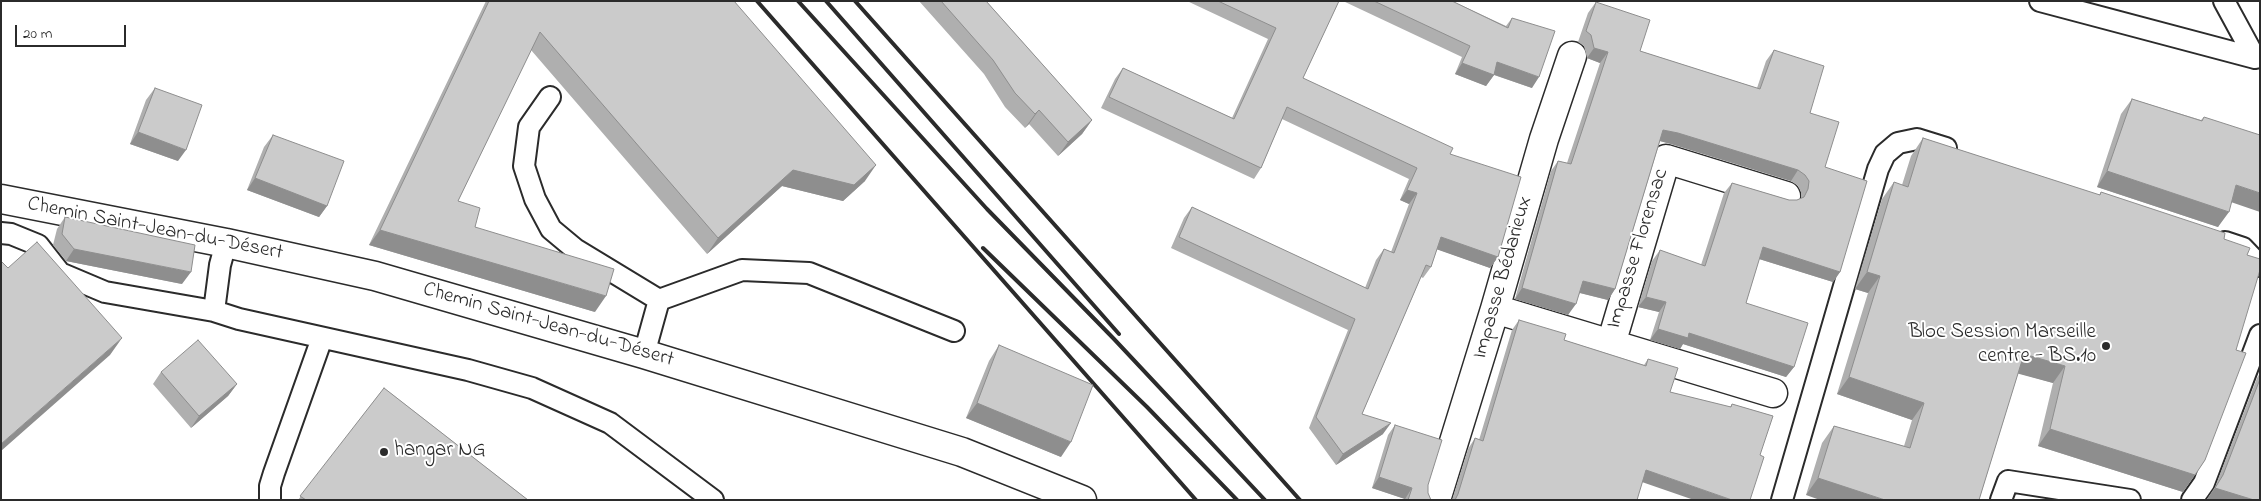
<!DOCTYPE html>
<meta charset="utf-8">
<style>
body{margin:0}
#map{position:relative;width:2261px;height:501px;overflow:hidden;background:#fff;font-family:"Indie Flower",sans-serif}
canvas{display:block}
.frame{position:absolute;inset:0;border:2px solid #2b2b2b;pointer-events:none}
.scale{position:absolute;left:15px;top:25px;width:111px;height:22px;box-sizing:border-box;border:2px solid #2b2b2b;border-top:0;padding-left:6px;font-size:15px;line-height:18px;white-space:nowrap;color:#2b2b2b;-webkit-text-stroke:4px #fff;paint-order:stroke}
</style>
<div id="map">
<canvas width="2261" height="501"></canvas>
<div class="frame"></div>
<div class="scale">20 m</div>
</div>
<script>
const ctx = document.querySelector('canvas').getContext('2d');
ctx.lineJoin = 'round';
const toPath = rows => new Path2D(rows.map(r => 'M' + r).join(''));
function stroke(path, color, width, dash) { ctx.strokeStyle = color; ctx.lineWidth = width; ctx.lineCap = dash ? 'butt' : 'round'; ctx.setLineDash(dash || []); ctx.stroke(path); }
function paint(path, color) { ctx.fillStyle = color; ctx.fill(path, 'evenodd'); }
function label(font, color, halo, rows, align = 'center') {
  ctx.font = font + ' "Indie Flower",sans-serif'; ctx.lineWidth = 4; ctx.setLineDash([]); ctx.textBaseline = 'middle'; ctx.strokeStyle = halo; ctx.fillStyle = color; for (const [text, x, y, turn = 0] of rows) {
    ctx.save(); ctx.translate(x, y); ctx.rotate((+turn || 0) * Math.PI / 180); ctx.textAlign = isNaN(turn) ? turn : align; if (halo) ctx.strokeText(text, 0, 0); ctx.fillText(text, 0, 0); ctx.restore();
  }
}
const lane = toPath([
 [2040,1,2255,58,2260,57],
 [2224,1,2255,58],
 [550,97,529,127,524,166,535,199,551,229,575,249,659,300],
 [1,233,11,234,38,245,60,273,105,292,214,311],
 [2225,242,2243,248,2260,266],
 [226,243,220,265,214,311,239,319,468,370,532,388,610,423,713,500],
 [644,354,659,300,742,270,809,273,954,331],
 [270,500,270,486,274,473,322,338],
 [1782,500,1878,169,1885,154,1898,143,1917,139,1946,148],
 [2001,500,2008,481,2130,500],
 [2192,500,2204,483,2260,335]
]);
const street = toPath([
 [1495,309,1773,393],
 [1611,344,1666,159,1786,196],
 [1436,500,1495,309,1544,139,1572,56]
]);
const secondary = toPath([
 [1,199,226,243,375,276,644,354,962,452,1082,500]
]);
stroke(lane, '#2b2b2b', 24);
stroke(street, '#2b2b2b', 31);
stroke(secondary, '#2b2b2b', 31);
stroke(lane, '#fff', 20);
stroke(street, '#fff', 28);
stroke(secondary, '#fff', 28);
stroke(toPath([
 [757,1,1196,500],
 [798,1,987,209,1114,339,1265,500],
 [826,1,1119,334],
 [855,1,1300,500],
 [983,248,1147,407,1237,500]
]), '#2b2b2b', 4);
paint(toPath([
 [486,1,734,1,865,181,843,201,782,186,707,254,531,50,458,201,475,227,595,312,369,245],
 [919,1,986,1,1092,120,1082,134,1058,156,1029,124,1025,128,1005,107,984,74],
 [1187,1,1339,1,1303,78,1450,154,1498,257,1490,268,1437,249,1431,267,1423,278,1421,277,1362,414,1383,434,1336,465,1309,428,1348,330,1171,248,1184,218,1192,207,1365,288,1376,260,1384,249,1391,252,1409,204,1400,200,1409,179,1282,119,1261,168,1254,179,1101,108,1115,79,1123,68,1232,118,1268,39],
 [1343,1,1452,1,1506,26,1512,18,1532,88,1494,75,1486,86,1455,74,1462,57],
 [1596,2,1640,51,1757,88,1766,61,1774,50,1810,113,1825,167,1840,272,1833,282,1759,259,1746,303,1794,367,1786,377,1683,344,1680,349,1650,340,1659,312,1638,307,1652,261,1660,250,1701,265,1724,193,1732,183,1789,200,1797,200,1801,198,1801,192,1798,186,1791,181,1671,144,1660,141,1615,289,1608,300,1580,293,1568,315,1515,299,1551,171,1558,161,1567,163,1600,63,1587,58,1584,46,1578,42,1588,13],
 [155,88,178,161,130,144,146,100],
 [2132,99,2201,120,2204,117,2231,203,2218,227,2097,187,2121,114],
 [273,135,327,206,319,217,247,190,264,147],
 [1923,138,2099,195,2101,192,2224,239,2247,255,2205,460,2183,492,2038,446,2053,383,2018,373,1979,500,1806,495,1822,443,1834,426,1904,446,1912,420,1837,394,1868,293,1855,289,1882,199,1894,182,1902,185,1911,156],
 [65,217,182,284,66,261,53,245,57,229],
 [1519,320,1564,340,1644,365,1648,359,1670,392,1730,407,1732,404,1773,416,1642,482,1637,500,1452,500,1468,449,1475,438,1479,440,1512,330],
 [999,345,1061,457,966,418,989,361],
 [161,372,237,384,228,396,191,428,153,384],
 [2260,373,2260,500,2207,499,2215,487,2257,378],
 [384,388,528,500,298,500],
 [1395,425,1428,485,1428,493,1431,500,1404,500,1405,499,1372,488,1388,435]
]), '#afafaf');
paint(toPath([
 [1594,48,1608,52,1600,63,1587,58],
 [1497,62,1539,77,1532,88,1489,73],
 [1462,63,1494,75,1486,86,1455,74],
 [1039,110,1029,124,1025,128,1035,114],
 [1092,120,1082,134,1058,156,1068,142],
 [1663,130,1678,133,1798,170,1791,181,1671,144,1656,140],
 [138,132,186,150,178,161,130,144],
 [876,165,865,181,843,201,782,186,707,254,718,238,793,170],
 [2107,171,2229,212,2218,227,2097,187],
 [255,178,327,206,319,217,247,190],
 [2236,185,2260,193,2260,212,2225,200],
 [1407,190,1417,193,1409,204,1400,200],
 [380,230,606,296,595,312,369,245],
 [1441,237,1498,257,1490,268,1433,248],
 [1763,247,1840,272,1833,282,1756,258],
 [74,249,191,272,182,284,66,261],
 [1867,272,1880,276,1868,293,1855,289],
 [1583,281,1615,289,1608,300,1576,292],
 [1522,288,1576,304,1568,315,1515,299],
 [1646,297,1666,302,1659,312,1638,307],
 [1658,329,1689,333,1794,367,1786,377,1683,344,1680,349,1650,340],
 [122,338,110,355,1,451,1,444],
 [2024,354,2065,366,2053,383,2012,372],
 [1849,377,1924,403,1912,420,1837,394],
 [237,384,228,396,191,428,199,416],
 [977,403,1071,442,1061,457,966,418],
 [1391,423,1383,434,1336,465,1343,454],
 [2050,429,2195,475,2183,492,2038,446],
 [1646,470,1732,500,1694,500,1639,481],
 [1379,477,1412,488,1405,499,1372,488],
 [1818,478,1885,500,1820,500,1806,495],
 [2215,488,2254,500,2207,499]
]), '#8e8e8e');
const building = toPath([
 [489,1,734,1,876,165,854,185,793,170,718,238,540,32,458,201,480,208,475,227,614,269,606,296,380,230,489,1],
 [941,1,986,1,1092,120,1068,142,1039,110,1035,114,1015,93,993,60,941,1],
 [1218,1,1339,1,1303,78,1453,148,1450,154,1521,177,1498,257,1441,237,1431,267,1426,265,1362,414,1391,423,1343,454,1316,417,1355,319,1179,237,1192,207,1368,289,1384,249,1394,253,1417,193,1407,190,1417,168,1287,107,1261,168,1109,97,1123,68,1234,119,1276,28,1218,1],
 [1374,1,1452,1,1508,28,1512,18,1555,31,1539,77,1497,62,1494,75,1462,63,1470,46,1374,1],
 [1596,2,1650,20,1640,51,1760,89,1774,50,1824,66,1810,113,1839,122,1825,167,1867,181,1840,272,1763,247,1746,303,1808,323,1794,367,1689,333,1688,338,1658,329,1666,302,1646,297,1660,250,1705,266,1732,183,1789,200,1797,200,1804,197,1808,189,1809,181,1805,175,1798,170,1678,133,1663,130,1615,289,1583,281,1576,304,1522,288,1558,161,1571,164,1608,52,1594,48,1591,35,1586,31,1596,2],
 [155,88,202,105,186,150,138,132,155,88],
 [2132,99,2202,121,2204,117,2260,135,2260,193,2236,185,2229,212,2107,171,2132,99],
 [273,135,344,161,327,206,255,178,273,135],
 [1923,138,2100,195,2101,192,2225,233,2224,239,2250,248,2247,255,2260,259,2260,270,2236,350,2246,353,2205,460,2195,475,2050,429,2065,366,2024,354,1979,500,1885,500,1818,478,1834,426,1910,448,1924,403,1849,377,1880,276,1867,272,1894,182,1908,187,1923,138],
 [65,217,195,245,191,272,74,249,62,234,65,217],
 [37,242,122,338,1,444,1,261,8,268,37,242],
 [1519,320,1566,334,1564,340,1646,366,1648,359,1678,368,1670,392,1731,407,1732,404,1773,416,1760,455,1764,457,1750,500,1732,500,1646,470,1637,500,1455,500,1458,494,1475,438,1483,441,1519,320],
 [198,340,237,384,199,416,161,372,198,340],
 [999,345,1093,385,1071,442,977,403,999,345],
 [2260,379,2260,500,2254,500,2215,488,2223,475,2260,379],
 [384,388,528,500,306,500,300,496,384,388],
 [1395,425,1442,440,1428,485,1428,493,1431,500,1408,500,1412,488,1379,477,1395,425]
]);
paint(building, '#cbcbcb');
stroke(building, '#8e8e8e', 1);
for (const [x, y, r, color] of [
 [2106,346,5,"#2b2b2b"],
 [384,452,5,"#2b2b2b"]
]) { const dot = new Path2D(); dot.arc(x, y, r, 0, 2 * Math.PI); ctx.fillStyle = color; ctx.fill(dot); stroke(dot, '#fff', 2); }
label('21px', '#2b2b2b', '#fff', [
 ["Chemin Saint-Jean-du-Désert",155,230,11],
 ["Impasse Florensac",1639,249,-73],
 ["Impasse Bédarieux",1504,278,-74],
 ["Chemin Saint-Jean-du-Désert",548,326,16]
]);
label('21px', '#2b2b2b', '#fff', [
 ["Bloc Session Marseille",2096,334],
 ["centre - BS.10",2096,358],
 ["hangar NG",394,452,"left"]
], 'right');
</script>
